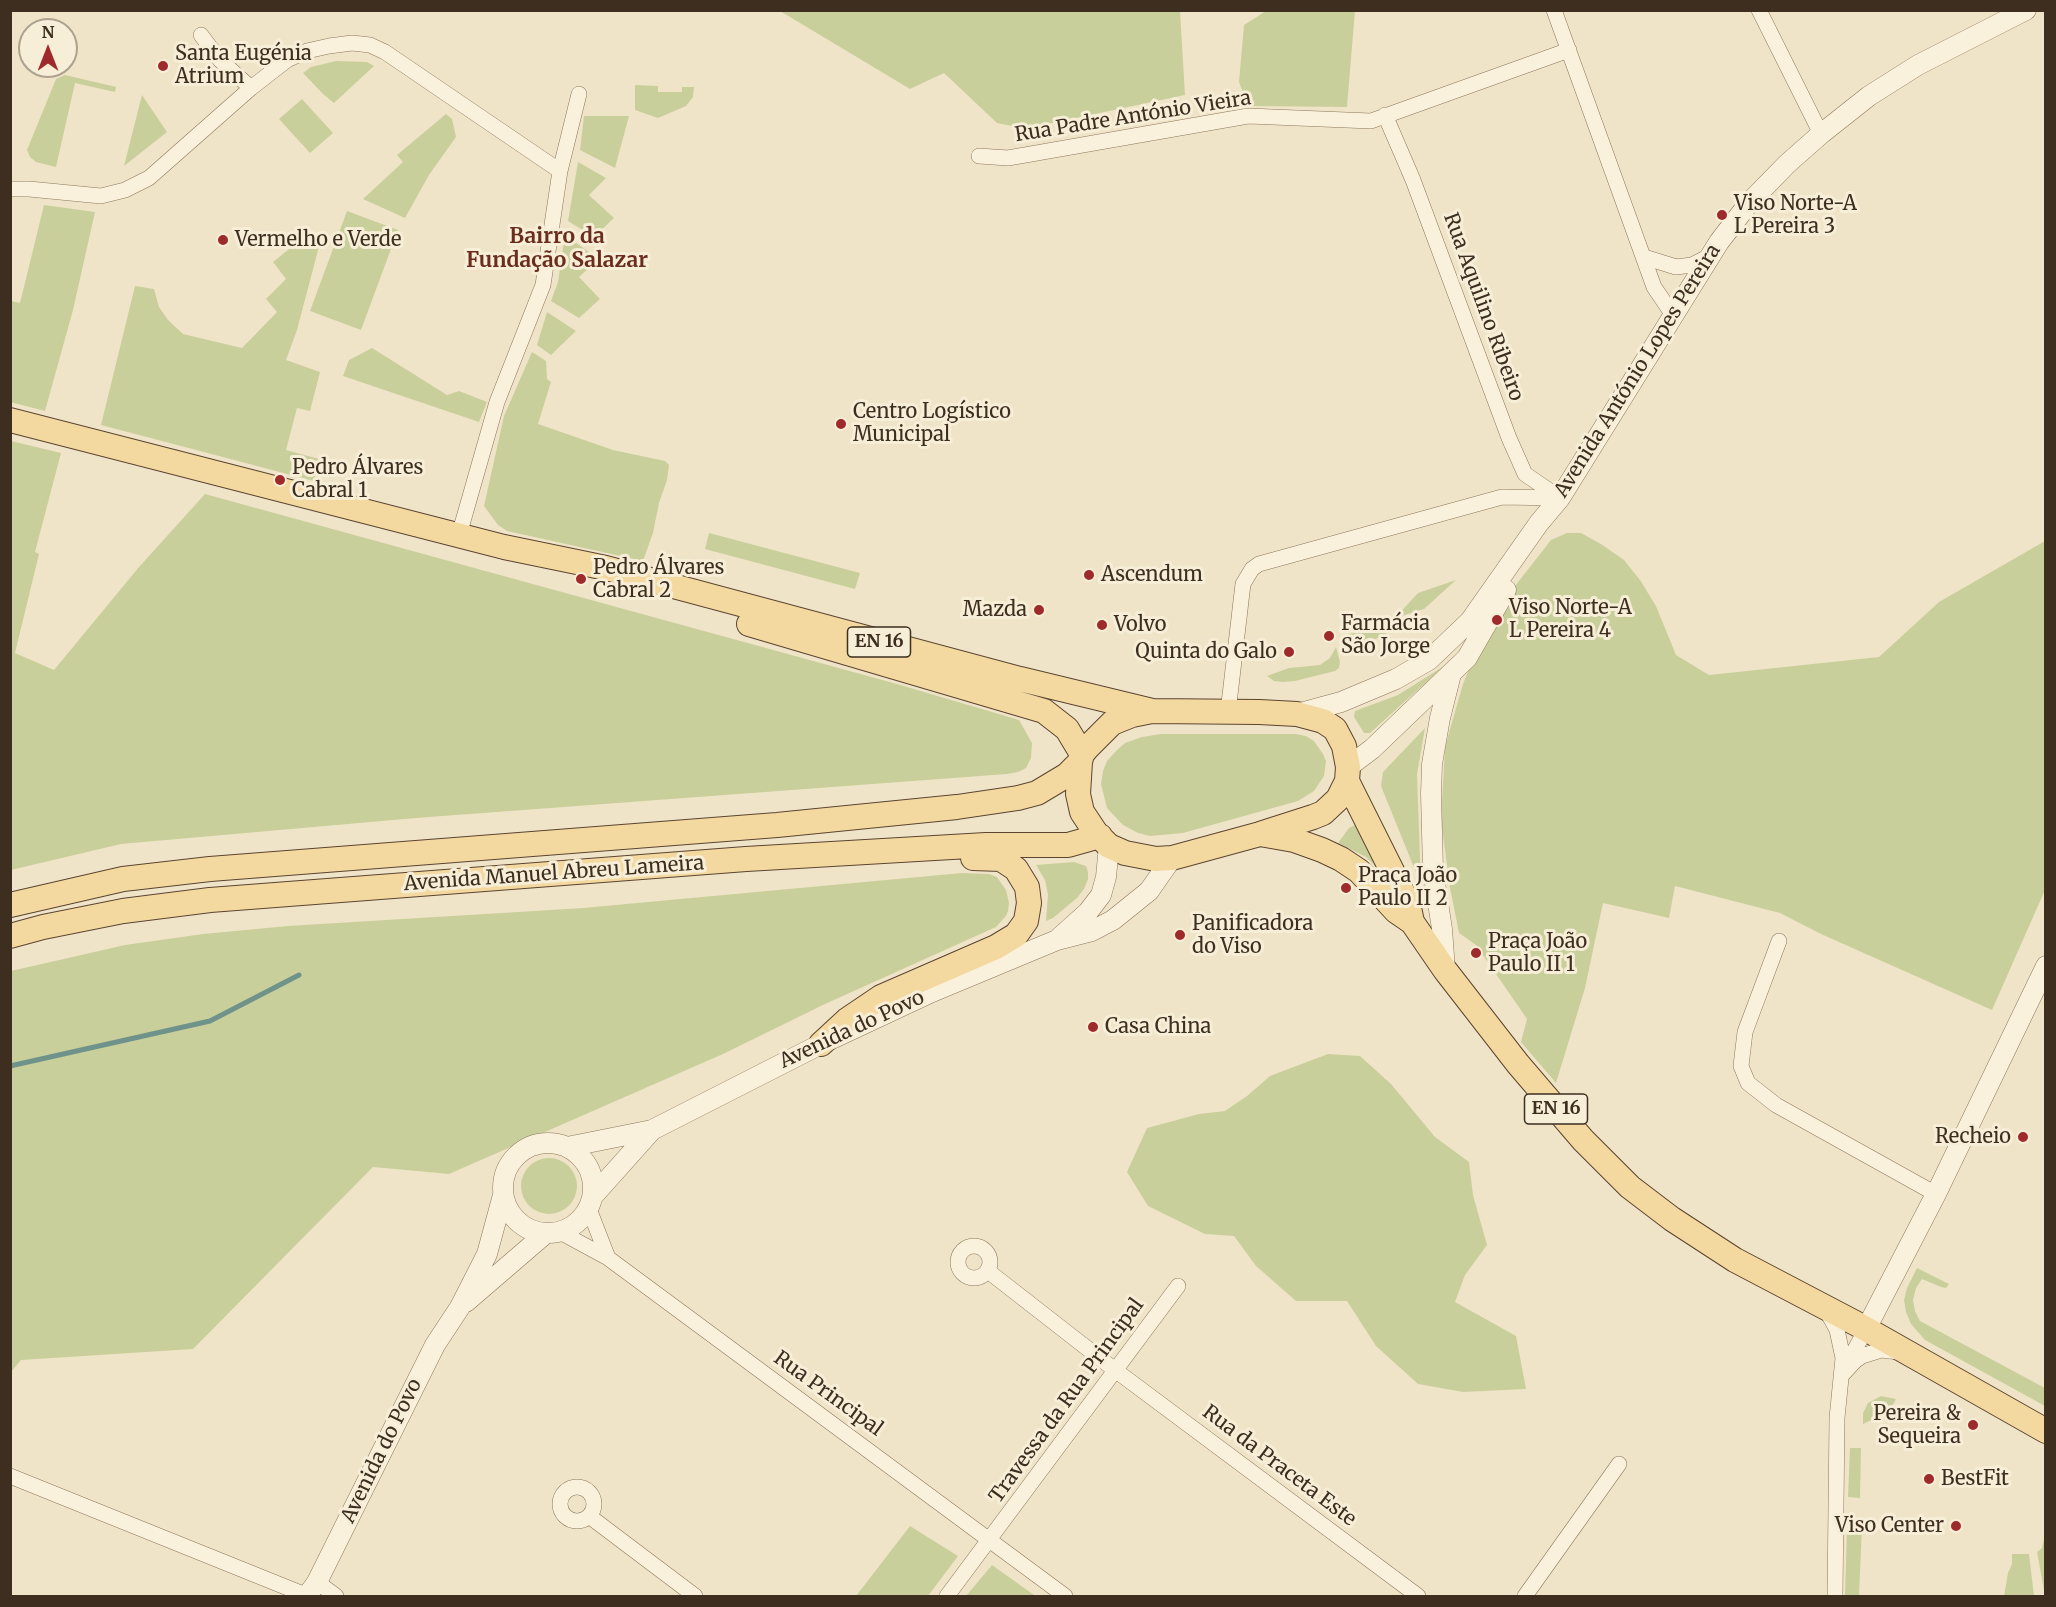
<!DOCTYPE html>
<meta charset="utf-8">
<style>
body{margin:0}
#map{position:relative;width:2056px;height:1607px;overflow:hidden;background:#f0e4c8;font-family:Merriweather,serif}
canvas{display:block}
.frame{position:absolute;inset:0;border:12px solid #3d2e20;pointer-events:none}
.north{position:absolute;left:18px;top:18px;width:60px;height:60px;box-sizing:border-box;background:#f7eed8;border:2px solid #ada18e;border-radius:50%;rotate:0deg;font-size:16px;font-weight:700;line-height:24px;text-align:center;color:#3d2e20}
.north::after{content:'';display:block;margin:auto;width:21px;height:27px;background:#9e2a2b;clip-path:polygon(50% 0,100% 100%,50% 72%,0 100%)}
</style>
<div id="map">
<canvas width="2056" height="1607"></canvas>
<div class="frame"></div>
<div class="north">N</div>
</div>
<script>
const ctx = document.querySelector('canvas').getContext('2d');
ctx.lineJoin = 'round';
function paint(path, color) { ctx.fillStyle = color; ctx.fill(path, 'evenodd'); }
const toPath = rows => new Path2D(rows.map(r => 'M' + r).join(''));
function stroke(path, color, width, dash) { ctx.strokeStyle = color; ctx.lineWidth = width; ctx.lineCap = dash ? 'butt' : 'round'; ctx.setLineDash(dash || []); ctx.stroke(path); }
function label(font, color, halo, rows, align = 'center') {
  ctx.font = font + ' Merriweather,serif'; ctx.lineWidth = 6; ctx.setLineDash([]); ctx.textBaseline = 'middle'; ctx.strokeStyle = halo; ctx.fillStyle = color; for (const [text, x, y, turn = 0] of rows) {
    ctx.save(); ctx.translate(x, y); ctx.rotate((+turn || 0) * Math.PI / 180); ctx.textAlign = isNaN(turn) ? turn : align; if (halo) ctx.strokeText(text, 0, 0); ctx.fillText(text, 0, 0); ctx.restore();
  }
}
paint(toPath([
 [780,11,1180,11,1185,95,1038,126,1012,126,997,123,944,73,910,89],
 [1266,11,1355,11,1347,107,1248,106,1239,82,1244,25],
 [336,61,367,62,374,66,334,103,323,94,303,73,311,67],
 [65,75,116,87,115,92,75,83,56,167,36,162,30,157,27,150,56,79],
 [635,85,658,86,658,92,682,92,682,87,694,87,693,97,686,106,658,118,635,110],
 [142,95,167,132,124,166],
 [302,99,333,133,310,153,279,119],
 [446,114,452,119,456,137,429,175,405,218,363,199,403,162,397,155],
 [584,116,629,116,615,168,580,150],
 [578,162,606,178,589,195,614,218,594,237,568,221],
 [44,205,95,212,73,310,45,411,10,402,11,301,20,303],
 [347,211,398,230,361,330,310,311],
 [309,233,321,239,297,330,286,360,320,372,310,411,297,408,286,450,319,459,314,481,101,425,135,286,154,289,159,307,168,320,183,334,242,348,277,312,266,299,286,279,273,262],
 [565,235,599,259,579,277,600,299,579,318,551,301,558,282],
 [547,312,576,331,551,355,537,345],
 [372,348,447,395,459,391,487,402,479,422,343,376,349,360],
 [532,352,546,361,547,379,551,382,538,424,613,450,665,461,669,465,667,480,659,503,653,533,643,561,507,531,498,525,484,506,504,416],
 [11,441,61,453,35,552,39,554,15,653,54,670,139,567,205,494,897,684,1019,720,1032,743,1031,758,1026,768,1018,772,1007,774,416,818,121,844,11,870],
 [709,533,860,573,855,589,705,549],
 [1567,533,1581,533,1601,544,1624,560,1640,580,1656,606,1676,655,1709,675,1879,657,1939,602,2045,541,2045,890,1992,1010,1821,934,1780,913,1675,886,1669,918,1603,903,1585,988,1556,1083,1521,1042,1527,1019,1476,945,1459,933,1450,888,1441,820,1445,747,1463,684,1480,642,1504,600,1551,540],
 [1456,580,1424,609,1395,618,1418,593],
 [1414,615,1415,617,1395,629,1348,653,1343,637,1348,634,1383,629],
 [1336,647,1340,662,1339,668,1335,671,1295,681,1282,682,1274,681,1267,676,1289,668,1320,665,1330,658],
 [1444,666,1370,733,1364,733,1354,717,1355,711,1398,695],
 [1425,728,1417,774,1421,885,1381,786,1383,772],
 [1161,734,1296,734,1306,736,1314,741,1323,754,1326,761,1324,776,1314,791,1298,801,1183,833,1150,836,1138,833,1123,825,1107,808,1101,784,1103,771,1107,761,1117,750,1125,743,1142,737],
 [1355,825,1378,869,1366,857,1338,843,1349,828],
 [1074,862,1086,866,1088,872,1088,879,1084,889,1077,898,1053,918,1046,921,1048,895,1045,880,1036,865],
 [962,873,989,874,997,877,1006,890,1009,903,1008,911,1006,916,996,927,825,1004,723,1054,449,1174,373,1167,193,1349,21,1360,11,1372,11,971,125,945,203,934,288,926,583,908],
 [1328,1054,1360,1056,1391,1084,1435,1137,1469,1162,1473,1195,1487,1245,1465,1275,1455,1302,1516,1336,1526,1389,1463,1392,1418,1384,1376,1346,1347,1301,1296,1301,1256,1266,1234,1236,1205,1234,1148,1206,1127,1172,1147,1128,1199,1114,1225,1111,1247,1096,1270,1076],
 '521 1186a28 28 0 1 1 56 0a28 28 0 1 1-56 0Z',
 [1917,1268,1949,1284,1946,1288,1941,1287,1922,1279,1916,1288,1913,1300,1915,1311,1920,1321,2045,1388,2045,1406,1925,1340,1911,1324,1906,1312,1904,1300,1907,1288],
 [1881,1396,1896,1399,1889,1412,1863,1424,1863,1413,1868,1403],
 [1850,1448,1861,1448,1860,1498,1848,1497],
 [910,1526,958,1556,928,1596,856,1596],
 [1862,1526,1859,1596,1845,1596,1847,1527],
 [2045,1534,2046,1596,2045,1596,2037,1552,2042,1548],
 [2012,1554,2029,1554,2034,1596,2004,1596,2008,1573,2012,1564],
 [992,1565,1034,1595,1033,1596,966,1596]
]), '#c9cf9b');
stroke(toPath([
 [10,1066,210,1021,299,975]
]), '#6f938a', 5);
const minor = toPath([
 [1554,10,1654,287,1673,315],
 [1759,10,1821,134],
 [201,35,220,60,251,88],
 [1385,115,1413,180,1509,438,1525,474,1560,498],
 [979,156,1008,158,1248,116,1371,121,1569,50],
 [560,171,579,94],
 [10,189,29,189,101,196,125,190,149,178,251,88,287,60,307,51,329,46,352,43,370,45,385,52,560,171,543,285,497,402,459,535],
 [1644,257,1676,267,1692,265,1710,256],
 [1228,712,1243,584,1252,569,1259,564,1502,497,1560,498],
 [1779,941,1745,1032,1741,1066,1748,1083,1776,1105,1936,1194],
 [589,1209,608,1258],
 [560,1232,608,1258,1065,1596],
 '958 1262a16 16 0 1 1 32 0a16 16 0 1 1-32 0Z',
 [988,1271,1115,1370,1418,1596],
 [1826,1310,1837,1330,1843,1358,1837,1418,1835,1596],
 [1847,1364,1866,1329],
 [1842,1375,1855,1361,1862,1356,1881,1350,1899,1352],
 [10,1476,308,1596],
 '560 1504a17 17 0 1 1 34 0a17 17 0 1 1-34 0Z',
 [589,1516,695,1596],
 [317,1582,336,1596],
 [947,1596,1178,1286],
 [1525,1596,1619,1464]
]);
const tertiary = toPath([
 [1297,714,1341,702,1396,679,1429,660,1470,621,1539,523,1560,498,1719,242,1749,203,1787,164,1821,134,1869,96,1918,65,2026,10],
 [1348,767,1372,749,1467,658,1506,590],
 [1059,938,1088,912,1101,895,1106,877,1109,846],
 [1445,970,1442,929,1433,870,1431,794,1432,764,1440,718,1451,674],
 '503 1188a45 45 0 1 1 90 0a45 45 0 1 1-90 0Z',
 [567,1147,652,1130,821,1044,932,992,1057,940,1092,931,1113,920,1149,891,1172,858],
 [593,1196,652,1130],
 [466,1302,545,1234],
 [1866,1329,1936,1194,2046,966],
 [307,1596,317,1582,435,1345,460,1307,487,1254,503,1195]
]);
const primary = toPath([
 [10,420,504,547,606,568,1020,679,1152,711],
 [749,624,1044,711,1067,729,1082,754],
 [1152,711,1259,712,1297,714,1323,721,1335,729,1344,746,1348,767,1347,781,1338,799,1323,813,1313,817,1260,834,1172,858,1156,859,1125,853,1109,846,1096,833,1082,812,1078,794,1080,762,1082,754,1088,747,1112,723,1132,715,1152,711],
 [1347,781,1408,903,1412,922],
 [1260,834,1294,840,1322,850,1341,859,1359,871,1396,911,1412,922,1445,970,1518,1064,1583,1140,1630,1187,1672,1219,1735,1260,1857,1324,2046,1431],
 [10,905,123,879,210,869,777,825,957,807,1018,798,1037,793,1067,775,1080,762],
 [10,936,43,927,123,911,210,900,746,859,986,845,1068,845,1100,836],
 [821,1044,847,1020,881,997,996,947,1016,935,1026,921,1029,903,1027,887,1016,869,1001,859,973,858]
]);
stroke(minor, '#8d765c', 16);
stroke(tertiary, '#8d765c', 21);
stroke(primary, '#5b4430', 26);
stroke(minor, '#faf1dc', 15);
stroke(tertiary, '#faf1dc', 20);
stroke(primary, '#f3d9a0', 24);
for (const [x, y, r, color] of [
 [163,66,6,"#9e2a2b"],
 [1722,215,6,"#9e2a2b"],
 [223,240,6,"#9e2a2b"],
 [841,424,6,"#9e2a2b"],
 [280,480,6,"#9e2a2b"],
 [1089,575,6,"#9e2a2b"],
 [581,579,6,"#9e2a2b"],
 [1039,610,6,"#9e2a2b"],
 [1497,620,6,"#9e2a2b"],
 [1102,625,6,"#9e2a2b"],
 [1329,636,6,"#9e2a2b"],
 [1289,652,6,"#9e2a2b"],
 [1346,888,6,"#9e2a2b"],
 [1180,935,6,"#9e2a2b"],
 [1476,953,6,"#9e2a2b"],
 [1093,1027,6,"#9e2a2b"],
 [2023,1137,6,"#9e2a2b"],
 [1973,1425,6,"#9e2a2b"],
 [1929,1479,6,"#9e2a2b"],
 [1956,1526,6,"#9e2a2b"]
]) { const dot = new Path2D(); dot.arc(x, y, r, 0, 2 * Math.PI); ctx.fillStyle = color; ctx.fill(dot); stroke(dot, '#f7eed8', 2); }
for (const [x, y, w] of [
 [879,642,63],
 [1556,1109,63]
]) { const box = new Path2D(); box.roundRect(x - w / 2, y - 15, w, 30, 4.5); ctx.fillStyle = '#f7eed8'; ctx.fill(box); stroke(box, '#3d2e20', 1.5); }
label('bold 18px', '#3d2e20', null, [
 ["EN 16",879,642],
 ["EN 16",1556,1109]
]);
label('20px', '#3d2e20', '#f7eed8', [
 ["Santa Eugénia",175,54],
 ["Atrium",175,77],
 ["Viso Norte-A",1734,204],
 ["L Pereira 3",1734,227],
 ["Vermelho e Verde",235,240],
 ["Centro Logístico",853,412],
 ["Municipal",853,435],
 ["Pedro Álvares",292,468],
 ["Cabral 1",292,491],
 ["Pedro Álvares",593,568],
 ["Cabral 2",593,591],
 ["Ascendum",1101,575],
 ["Viso Norte-A",1509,608],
 ["L Pereira 4",1509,631],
 ["Mazda",1027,610,"right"],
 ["Farmácia",1341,624],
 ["São Jorge",1341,647],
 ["Volvo",1114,625],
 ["Quinta do Galo",1277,652,"right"],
 ["Praça João",1358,876],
 ["Paulo II 2",1358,899],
 ["Panificadora",1192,924],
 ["do Viso",1192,947],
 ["Praça João",1488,942],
 ["Paulo II 1",1488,965],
 ["Casa China",1105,1027],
 ["Recheio",2011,1137,"right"],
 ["Pereira &",1961,1414,"right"],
 ["Sequeira",1961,1437,"right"],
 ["BestFit",1941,1479],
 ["Viso Center",1944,1526,"right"]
], 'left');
label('20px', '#3d2e20', '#f7eed8', [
 ["Rua Padre António Vieira",1133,117,-9],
 ["Rua Aquilino Ribeiro",1483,307,70],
 ["Avenida António Lopes Pereira",1638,371,-58],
 ["Avenida Manuel Abreu Lameira",554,874,-4],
 ["Avenida do Povo",852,1030,-25],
 ["Rua Principal",828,1394,36],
 ["Travessa da Rua Principal",1067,1401,-54],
 ["Avenida do Povo",382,1451,-64],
 ["Rua da Praceta Este",1279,1466,37]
]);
label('bold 21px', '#6b2e1e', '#f7eed8', [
 ["Bairro da",557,237],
 ["Fundação Salazar",557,261]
]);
</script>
